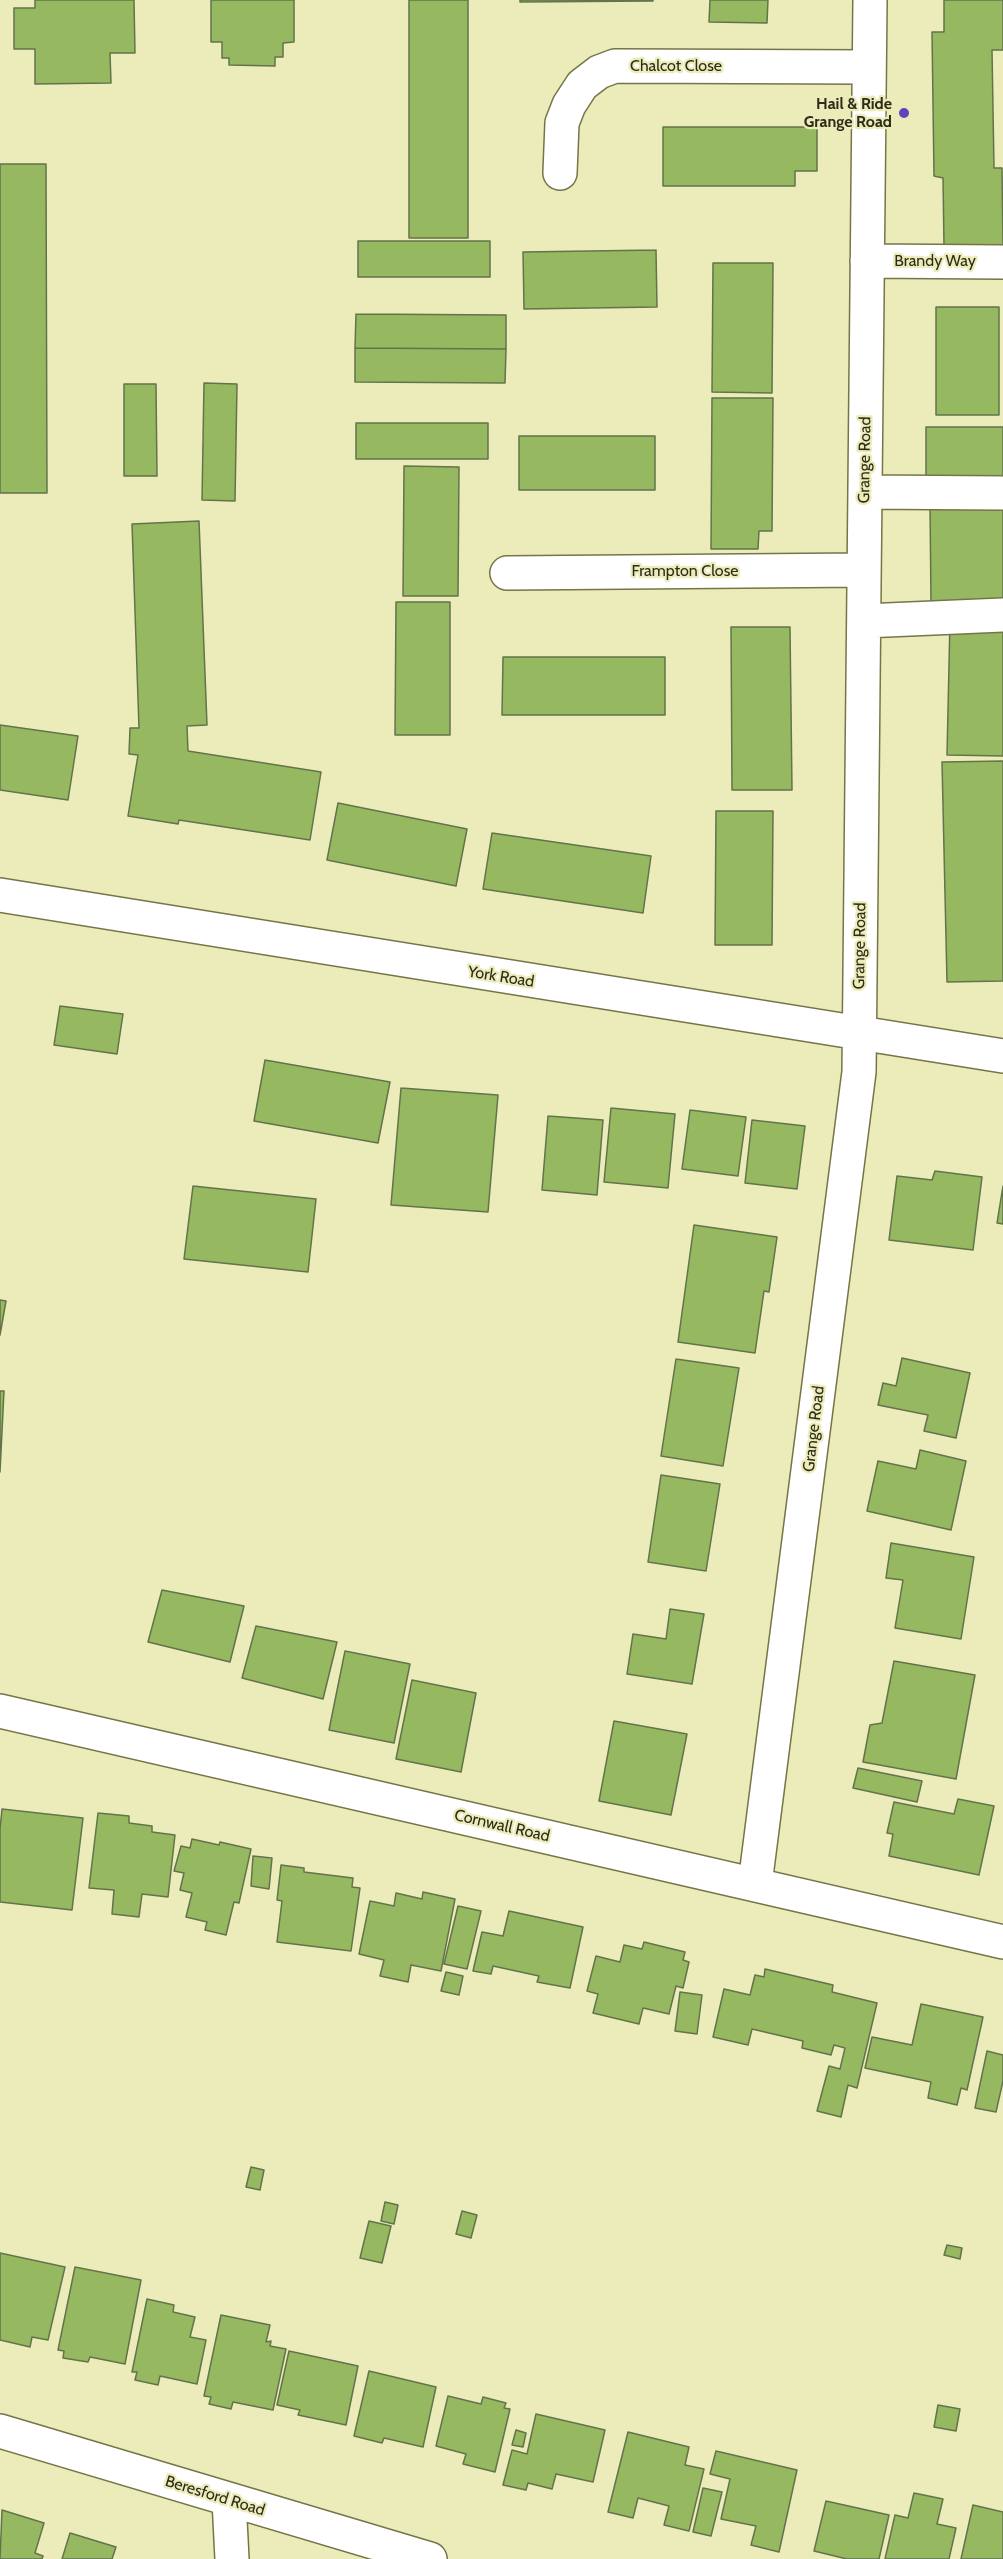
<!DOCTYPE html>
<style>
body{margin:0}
canvas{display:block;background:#ecebba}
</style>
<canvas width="1003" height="2559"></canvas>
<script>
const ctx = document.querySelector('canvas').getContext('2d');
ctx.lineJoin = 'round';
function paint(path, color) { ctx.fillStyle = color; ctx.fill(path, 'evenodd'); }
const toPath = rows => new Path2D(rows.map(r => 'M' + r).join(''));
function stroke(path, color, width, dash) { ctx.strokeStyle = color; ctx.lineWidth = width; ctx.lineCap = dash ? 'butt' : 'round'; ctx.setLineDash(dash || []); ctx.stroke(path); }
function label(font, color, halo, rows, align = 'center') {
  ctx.font = font + ' Cabin,sans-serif'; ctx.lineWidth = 4.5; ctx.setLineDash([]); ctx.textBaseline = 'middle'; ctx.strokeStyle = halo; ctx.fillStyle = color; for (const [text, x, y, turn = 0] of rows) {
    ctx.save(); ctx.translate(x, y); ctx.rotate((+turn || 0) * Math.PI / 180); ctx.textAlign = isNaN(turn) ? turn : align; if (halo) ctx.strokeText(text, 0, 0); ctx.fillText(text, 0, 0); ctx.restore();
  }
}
const building = toPath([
 [35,0,134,0,135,53,110,53,111,83,35,84,35,49,14,49,14,8,35,8,35,0],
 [211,0,294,0,294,42,283,43,283,57,275,57,275,66,229,65,229,58,222,58,222,42,211,42,211,0],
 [409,0,468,0,468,238,409,238,409,0],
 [520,0,653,0,653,1,520,2,520,0],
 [710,0,768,0,767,23,709,22,710,0],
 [944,0,1003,0,1003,50,992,50,994,168,1002,168,1003,245,944,246,943,178,934,176,932,32,944,32,944,0],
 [663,127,817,127,817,171,795,171,795,186,663,186,663,127],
 [0,164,46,164,47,493,0,493,0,164],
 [358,241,490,241,490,277,358,277,358,241],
 [656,250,657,307,524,309,523,252,656,250],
 [713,263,773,263,772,393,712,392,713,263],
 [936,307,999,307,999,415,936,415,936,307],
 [356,314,506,315,506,349,355,348,356,314],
 [355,348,506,349,505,383,355,382,355,348],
 [204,383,237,384,235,501,202,500,204,383],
 [124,384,156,384,157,476,124,476,124,384],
 [712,398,773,398,772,531,759,531,758,549,711,549,712,398],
 [356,423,488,423,488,459,356,459,356,423],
 [926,427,1003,427,1003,488,926,488,926,427],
 [519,436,655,436,655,490,519,490,519,436],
 [404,466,459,467,458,596,403,596,404,466],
 [930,505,1003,505,1003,601,931,602,930,505],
 [199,521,207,725,187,726,188,751,321,772,310,840,179,820,178,824,128,816,138,755,129,754,130,728,139,728,132,524,199,521],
 [396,602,450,602,450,735,395,735,396,602],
 [950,620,1003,622,1003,756,947,755,950,620],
 [731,627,790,627,792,790,732,790,731,627],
 [503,657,665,657,665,715,502,715,503,657],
 [0,725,78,736,68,800,0,790,0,725],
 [1003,761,1003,981,947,982,942,762,1003,761],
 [338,803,467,829,456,886,327,860,338,803],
 [716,811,773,811,772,945,715,945,716,811],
 [492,833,651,856,643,913,483,889,492,833],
 [60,1006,123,1014,117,1054,54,1045,60,1006],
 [265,1060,390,1082,378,1143,254,1121,265,1060],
 [401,1088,498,1095,488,1212,391,1205,401,1088],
 [611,1108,675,1114,668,1188,604,1182,611,1108],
 [690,1110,746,1117,738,1176,682,1169,690,1110],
 [548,1116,603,1120,597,1195,542,1190,548,1116],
 [752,1120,805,1126,797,1189,745,1183,752,1120],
 [935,1171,982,1177,973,1250,889,1240,897,1176,932,1180,935,1171],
 [193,1186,316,1199,308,1272,184,1259,193,1186],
 [1003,1186,1003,1224,997,1223,1003,1186],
 [694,1225,777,1237,769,1292,764,1291,755,1353,678,1342,694,1225],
 [0,1300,6,1301,0,1335,0,1300],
 [902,1358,970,1373,956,1438,924,1431,928,1415,878,1405,883,1383,896,1386,902,1358],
 [676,1359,739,1368,723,1466,661,1456,676,1359],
 [0,1391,4,1391,0,1472,0,1391],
 [920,1450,966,1461,951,1530,867,1511,878,1461,916,1469,920,1450],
 [661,1475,720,1484,706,1571,648,1562,661,1475],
 [891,1543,974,1557,961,1639,895,1628,903,1580,886,1578,891,1543],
 [162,1590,244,1606,230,1662,148,1642,162,1590],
 [670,1609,704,1614,692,1684,627,1674,633,1634,666,1639,670,1609],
 [256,1626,337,1642,323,1699,242,1678,256,1626],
 [345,1651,410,1664,394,1743,329,1730,345,1651],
 [894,1661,975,1675,956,1779,863,1762,870,1725,882,1723,894,1661],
 [412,1680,476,1693,461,1772,396,1759,412,1680],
 [614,1721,687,1734,671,1815,599,1801,614,1721],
 [858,1768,922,1781,917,1802,853,1788,858,1768],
 [958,1799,994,1806,979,1875,889,1856,893,1834,887,1833,894,1802,954,1814,958,1799],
 [2,1809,83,1818,72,1910,0,1902,0,1829,2,1809],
 [98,1813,129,1816,129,1823,152,1826,152,1832,175,1835,168,1897,142,1894,139,1917,112,1914,114,1890,89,1888,98,1813],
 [192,1839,219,1845,220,1842,251,1849,239,1903,234,1902,226,1935,205,1930,207,1922,186,1917,192,1893,180,1890,184,1873,174,1871,181,1846,190,1848,192,1839],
 [253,1856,272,1858,269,1889,251,1886,253,1856],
 [281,1865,304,1868,304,1872,353,1878,352,1887,360,1888,351,1951,277,1942,282,1901,277,1900,281,1865],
 [423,1892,455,1899,441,1971,411,1965,408,1982,380,1976,384,1960,359,1954,370,1901,394,1906,396,1893,422,1899,423,1892],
 [458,1906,481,1911,467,1969,444,1964,458,1906],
 [509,1911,583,1927,570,1988,537,1982,539,1976,493,1966,491,1974,473,1971,482,1932,503,1936,509,1911],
 [644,1942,685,1952,683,1960,689,1962,683,1988,676,1986,669,2014,643,2008,639,2024,593,2013,598,1994,587,1991,596,1956,620,1962,624,1945,642,1949,644,1942],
 [765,1969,833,1985,832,1992,877,2003,857,2088,848,2085,841,2117,817,2111,829,2066,840,2069,845,2048,834,2045,831,2055,802,2048,803,2041,752,2029,748,2045,713,2037,724,1989,750,1995,755,1975,764,1977,765,1969],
 [446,1972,463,1976,459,1995,441,1991,446,1972],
 [680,1992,702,1995,697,2034,675,2031,680,1992],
 [921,2004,983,2017,967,2090,961,2088,957,2105,928,2098,931,2082,865,2068,872,2037,912,2045,921,2004],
 [987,2051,1003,2055,1003,2081,996,2112,975,2108,987,2051],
 [251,2167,264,2170,260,2190,246,2187,251,2167],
 [385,2202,398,2205,394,2224,381,2221,385,2202],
 [462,2211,477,2215,471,2238,456,2234,462,2211],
 [369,2221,391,2226,382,2263,360,2258,369,2221],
 [947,2245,962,2248,960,2259,944,2255,947,2245],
 [0,2253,65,2267,48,2340,32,2337,30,2347,0,2340,0,2253],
 [75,2267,141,2280,125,2364,90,2357,88,2362,63,2358,64,2351,58,2350,75,2267],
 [147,2299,174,2305,173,2312,195,2317,190,2337,206,2340,197,2384,160,2376,158,2385,135,2380,137,2372,132,2372,147,2299],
 [221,2315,270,2325,266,2342,271,2341,270,2346,286,2349,273,2410,233,2402,231,2409,209,2404,211,2397,204,2396,221,2315],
 [289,2351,358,2366,346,2425,298,2415,300,2410,277,2405,289,2351],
 [369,2371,436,2387,423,2447,384,2438,382,2443,354,2436,369,2371],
 [448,2396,481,2404,483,2397,506,2403,504,2408,510,2409,495,2472,463,2464,466,2454,436,2446,448,2396],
 [938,2405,960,2409,956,2431,934,2427,938,2405],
 [536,2414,605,2430,593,2482,556,2474,552,2489,528,2483,526,2490,503,2485,512,2450,527,2454,536,2414],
 [516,2430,526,2433,523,2447,512,2445,516,2430],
 [628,2432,689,2447,685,2465,704,2469,689,2531,664,2525,669,2506,638,2498,633,2518,608,2512,628,2432],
 [716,2451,797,2470,779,2552,751,2545,756,2526,721,2519,730,2479,710,2474,716,2451],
 [703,2488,722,2492,711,2536,693,2532,703,2488],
 [914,2493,943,2499,937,2524,956,2528,949,2559,885,2559,895,2515,908,2518,914,2493],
 [826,2501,889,2515,879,2559,847,2559,814,2551,826,2501],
 [973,2505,1003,2512,1003,2559,961,2559,973,2505],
 [2,2510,44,2523,35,2553,43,2556,42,2559,0,2559,2,2510],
 [70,2533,116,2547,112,2559,62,2559,70,2533]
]);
paint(building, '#96b860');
stroke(building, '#63744b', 1.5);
const minor = toPath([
 [560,173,562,123,569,105,582,85,599,72,615,66,869,67],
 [867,261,1003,262],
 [865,492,1003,493],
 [507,573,864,570],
 [864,621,1003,615],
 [0,895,1003,1056],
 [0,1711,1003,1942],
 [755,1884,859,1072,870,0],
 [0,2431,430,2559],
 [229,2500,232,2559]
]);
stroke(minor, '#767548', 36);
stroke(minor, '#fff', 33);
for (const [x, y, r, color] of [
 [904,113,6,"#5d45be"]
]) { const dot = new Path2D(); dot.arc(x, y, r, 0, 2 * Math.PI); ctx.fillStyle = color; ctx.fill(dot); stroke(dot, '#ecebba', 2); }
label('16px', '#2d2c19', '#ecebba', [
 ["Chalcot Close",676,66],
 ["Brandy Way",935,261],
 ["Grange Road",865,460,-89],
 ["Frampton Close",685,571],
 ["Grange Road",860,946,-89],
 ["York Road",501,977,9],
 ["Grange Road",814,1429,-83],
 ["Cornwall Road",502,1826,13],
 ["Beresford Road",215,2496,17]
]);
label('bold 16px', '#2d2c19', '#ecebba', [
 ["Hail & Ride",892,104],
 ["Grange Road",892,122]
], 'right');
</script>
